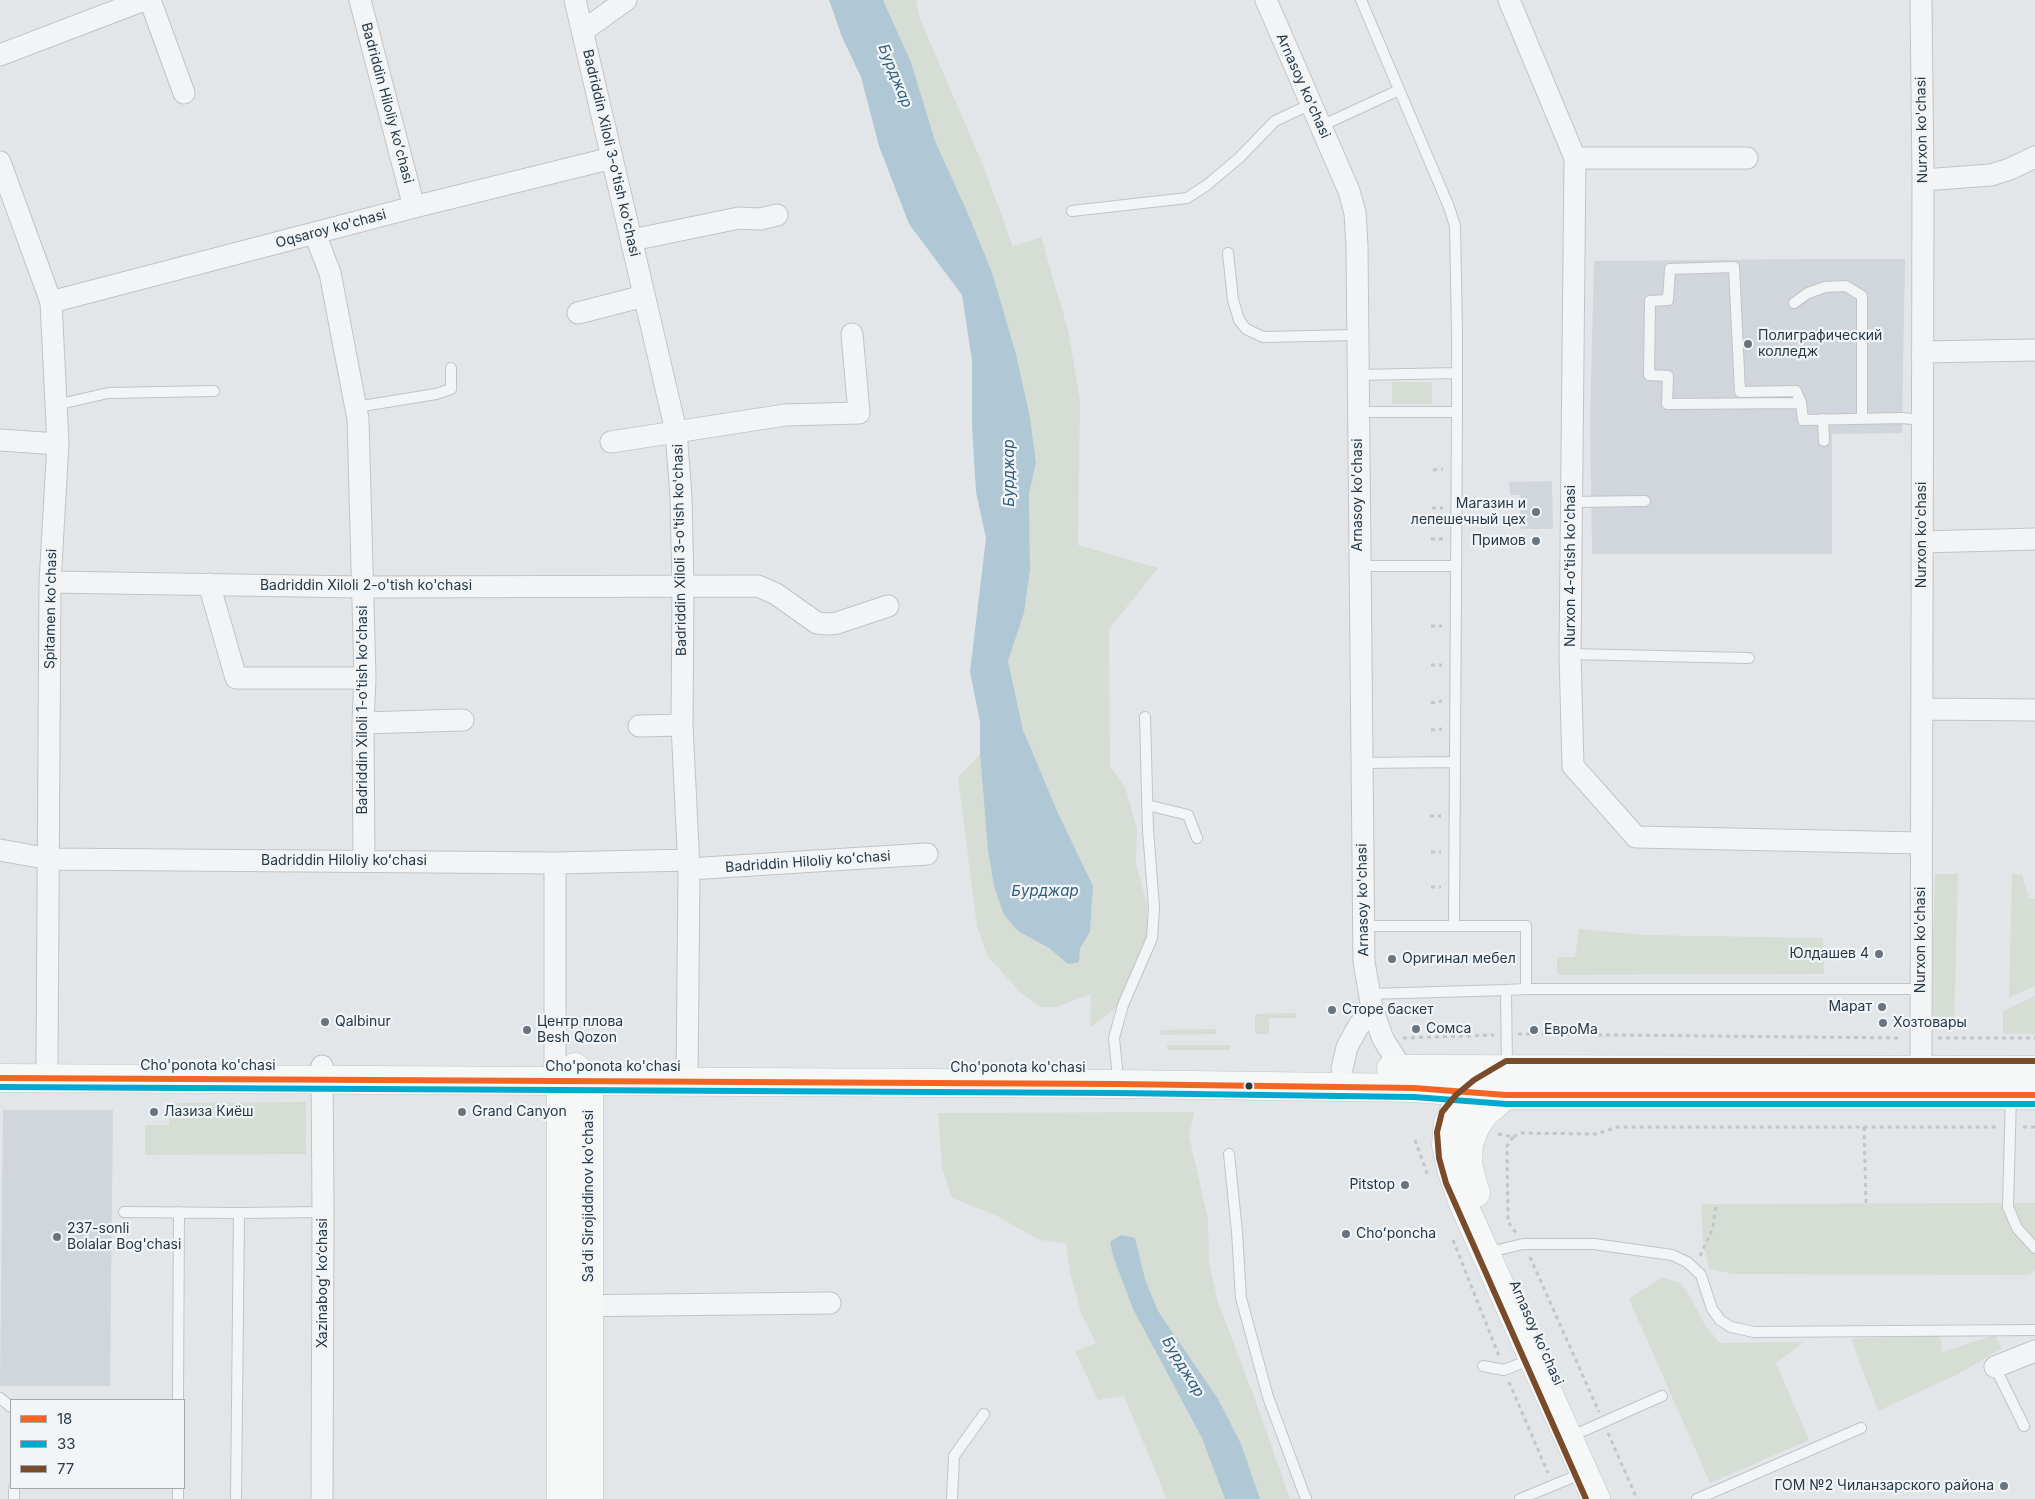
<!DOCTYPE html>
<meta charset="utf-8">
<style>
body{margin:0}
#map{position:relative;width:2035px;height:1499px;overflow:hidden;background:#e3e6e9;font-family:Inter,sans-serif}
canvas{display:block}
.legend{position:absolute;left:10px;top:1399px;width:175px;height:90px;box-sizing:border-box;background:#f1f5f8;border:1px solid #a1a9b0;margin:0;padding:6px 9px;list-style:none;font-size:15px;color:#283744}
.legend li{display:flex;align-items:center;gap:10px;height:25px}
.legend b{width:25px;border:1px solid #a1a9b0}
</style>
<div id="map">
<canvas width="2035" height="1499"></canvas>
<ul class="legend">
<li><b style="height:6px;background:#f26522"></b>18</li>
<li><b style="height:6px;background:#00a9ce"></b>33</li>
<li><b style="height:6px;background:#7a4b2a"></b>77</li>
</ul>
</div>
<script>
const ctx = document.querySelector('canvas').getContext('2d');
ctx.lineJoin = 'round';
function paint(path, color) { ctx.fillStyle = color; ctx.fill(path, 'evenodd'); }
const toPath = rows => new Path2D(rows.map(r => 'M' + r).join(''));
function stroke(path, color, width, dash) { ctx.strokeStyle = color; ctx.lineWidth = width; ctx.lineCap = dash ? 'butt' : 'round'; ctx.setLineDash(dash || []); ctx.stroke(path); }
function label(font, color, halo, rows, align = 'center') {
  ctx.font = font + ' Inter,sans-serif'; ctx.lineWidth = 4.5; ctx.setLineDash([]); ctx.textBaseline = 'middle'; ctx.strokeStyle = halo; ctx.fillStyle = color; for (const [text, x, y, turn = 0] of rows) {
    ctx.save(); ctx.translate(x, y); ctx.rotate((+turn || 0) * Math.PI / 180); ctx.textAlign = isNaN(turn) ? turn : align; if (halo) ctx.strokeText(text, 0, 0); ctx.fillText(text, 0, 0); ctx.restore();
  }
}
paint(toPath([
 [1810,259,1905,259,1902,433,1832,434,1832,554,1592,554,1590,421,1594,261],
 [1552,481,1553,529,1520,529,1520,495,1510,495,1509,482],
 [3,1110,113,1110,110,1386,0,1386]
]), '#d1d6dc');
paint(toPath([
 [883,0,916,0,920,19,983,165,1013,247,1041,237,1068,330,1080,400,1078,545,1158,568,1109,629,1110,766,1125,787,1137,828,1136,864,1147,905,1147,937,1117,1007,1090,1027,1091,994,1057,1007,1041,1007,1022,994,988,957,977,927,958,777,980,754,988,851,994,886,1018,932,1049,948,1068,964,1090,932,1093,886,1058,813,1023,730,1008,661,1024,613,1030,570,1029,494,1036,463,1016,354,992,272,966,209,935,141,911,62],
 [1392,382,1432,382,1432,404,1392,404],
 [1935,874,1958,874,1954,1028,1930,1028],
 [2012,874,2022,875,2029,899,2035,899,2035,986,2009,998],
 [1579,929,1644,935,1823,938,1824,974,1557,975,1557,957,1575,957],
 [2035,996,2035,1034,2003,1033,2003,1011],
 [1296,1013,1296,1018,1269,1018,1269,1034,1255,1034,1255,1014],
 [1216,1029,1216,1034,1160,1035,1161,1030],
 [1167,1045,1230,1045,1230,1050,1167,1050],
 [306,1102,306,1154,145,1155,145,1125,169,1125,169,1103],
 [1194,1112,1189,1136,1208,1219,1209,1263,1218,1302,1255,1399,1290,1499,1166,1499,1160,1482,1124,1396,1098,1400,1075,1351,1096,1343,1081,1313,1070,1273,1066,1243,1040,1240,995,1215,952,1198,942,1167,938,1113],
 [2035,1203,2035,1271,2029,1275,1733,1274,1709,1269,1703,1240,1701,1204],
 [1662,1277,1680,1283,1688,1293,1705,1325,1720,1343,1803,1342,1776,1363,1809,1440,1710,1483,1629,1299],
 [1934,1335,1941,1339,1942,1352,1995,1335,2002,1348,1958,1374,1878,1411,1851,1339]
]), '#d5ddd4');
paint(toPath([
 [829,0,883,0,911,62,935,141,966,209,992,272,1016,354,1030,418,1036,463,1029,494,1030,570,1024,613,1008,661,1023,730,1058,813,1093,886,1090,932,1080,948,1079,962,1068,964,1049,948,1019,932,1004,915,994,886,988,851,980,754,980,722,970,672,986,538,976,492,972,425,972,360,962,295,909,224,879,146,861,77,842,37],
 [1121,1235,1135,1238,1145,1279,1158,1311,1218,1399,1241,1444,1260,1499,1225,1499,1202,1438,1133,1309,1113,1256,1110,1242]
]), '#b0c8d5');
const lane = toPath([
 [1361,0,1449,207,1455,226,1457,332,1457,412],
 [1321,126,1399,90],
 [1072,211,1187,198,1207,185,1239,158,1275,121,1311,104],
 [1228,253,1233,300,1239,320,1246,329,1263,337,1357,335],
 [1794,303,1808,293,1825,287,1846,286,1862,296,1862,419],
 [1357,375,1457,373],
 [1801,403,1667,404,1668,376,1649,375,1650,301,1668,300,1670,269,1734,267,1740,392,1796,391,1801,403,1803,420,1902,418,1922,420],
 [56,405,108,393,214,391],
 [356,407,436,394,451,389,451,368],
 [1358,412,1457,412,1454,925],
 [1823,419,1824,441],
 [1571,502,1645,501],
 [1359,566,1456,566],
 [1570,654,1749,658],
 [1361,763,1455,762],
 [1147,805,1188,815,1197,838],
 [1362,926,1526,926,1526,989,1921,989],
 [1369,994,1506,990],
 [1117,1068,1114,1038,1123,1005,1152,938,1154,907,1148,830,1145,717],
 [1507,1069,1506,990,1526,989],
 [2011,1095,2008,1207,2017,1228,2035,1248],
 [1229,1154,1237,1232,1241,1298,1268,1397,1306,1499],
 [124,1212,239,1213],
 [1498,1250,1523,1244,1594,1244,1672,1255,1687,1262,1701,1275,1712,1309,1720,1320,1731,1327,1754,1332,2035,1330],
 [1483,1366,1504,1370,1532,1359],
 [1995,1367,2024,1426],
 [0,1398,11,1407],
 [178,1400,179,1212],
 [1581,1432,1662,1396],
 [14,1488,14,1499],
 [178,1499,178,1488],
 [236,1499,239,1213,323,1212],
 [952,1499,954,1456,984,1414],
 [1520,1499,1583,1473],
 [1697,1499,1861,1428]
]);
const street = toPath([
 [150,0,184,93],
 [360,0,414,207],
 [575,0,676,431,681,497,683,587,682,725,689,869,687,1081],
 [1266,0,1349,191,1355,213,1357,246,1364,962,1372,1008,1383,1039,1402,1069],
 [1509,0,1575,158,1570,654,1573,766,1636,837,1920,843],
 [1921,0,1923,180,1921,1070],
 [583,31,626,0],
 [0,55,144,0],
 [1575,158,1747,158],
 [0,162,51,302,58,444,50,582,47,1066],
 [1923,180,1991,175,2010,169,2035,157],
 [315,234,330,273,358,419,365,678,363,723,364,861],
 [632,240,739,218,760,219,777,215],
 [51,302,414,207,612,158],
 [578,313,644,296],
 [1922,352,2035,350],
 [0,440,58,444],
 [611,442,785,415,859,413,852,334],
 [1922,542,2035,539],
 [50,582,362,587,758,586,776,594,817,623,828,624,837,623,888,606],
 [209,584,236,678,365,678],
 [1922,709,2035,710],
 [363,723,463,720],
 [639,726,682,725],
 [0,850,50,859,555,863,689,860],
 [555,863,555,1081],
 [689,869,927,854],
 [322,1066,323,1212,322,1499],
 [1342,1069,1347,1047,1358,1027,1372,1008],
 [561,1306,830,1303],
 [1995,1367,2035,1351]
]);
const secondary = toPath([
 [1391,1069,2035,1070],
 [0,1078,1117,1084,1414,1088,1506,1095,2035,1095],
 [1480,1087,1457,1106,1448,1123,1446,1145,1451,1169,1462,1201,1596,1499],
 [1476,1193,1468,1166,1469,1144,1476,1126,1484,1114,1506,1095],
 [561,1499,561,1081,575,1067,589,1081,589,1499]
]);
stroke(lane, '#c1c4c7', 12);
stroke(street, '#c1c4c7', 23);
stroke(secondary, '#c1c4c7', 29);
stroke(toPath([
 [1433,470,1443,469],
 [1432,508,1443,508],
 [1431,539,1443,539],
 [1431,626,1442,626],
 [1431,665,1442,665],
 [1431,703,1442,701],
 [1431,730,1442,729],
 [1430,816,1441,816],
 [1431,852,1441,852],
 [1431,887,1441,887],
 [1518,1034,1902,1038],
 [1403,1038,1494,1035],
 [1938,1038,2035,1038],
 [1864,1127,1866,1203],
 [2023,1127,2035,1127],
 [1498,1134,1513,1137,1521,1133,1596,1134,1617,1127,1997,1127],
 [1513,1137,1507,1146,1508,1222,1516,1233],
 [1415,1140,1428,1176],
 [1453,1240,1499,1356],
 [1700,1256,1713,1228,1716,1204],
 [1530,1257,1599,1412],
 [1509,1382,1548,1473],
 [1608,1433,1637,1499]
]), '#c1c6c9', 3, [4, 4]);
stroke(lane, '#f3f4f5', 10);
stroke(street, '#f3f4f5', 21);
stroke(secondary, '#f6f7f7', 28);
stroke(toPath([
 [0,1078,1117,1084,1414,1088,1506,1095,2035,1095]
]), '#f26522', 6);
stroke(toPath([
 [0,1087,1117,1093,1414,1097,1506,1104,2035,1104]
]), '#00a9ce', 6);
stroke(toPath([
 [1586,1499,1446,1183,1439,1158,1437,1132,1442,1112,1456,1095,1474,1080,1506,1061,2035,1061]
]), '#7a4b2a', 6);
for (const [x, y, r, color] of [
 [1748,344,5,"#69747e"],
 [1536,512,5,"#69747e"],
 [1536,541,5,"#69747e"],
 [1879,954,5,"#69747e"],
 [1392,959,5,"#69747e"],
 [1882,1007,5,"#69747e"],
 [1332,1010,5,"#69747e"],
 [325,1022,5,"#69747e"],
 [1883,1023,5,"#69747e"],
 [1416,1029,5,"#69747e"],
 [527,1030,5,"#69747e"],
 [1534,1030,5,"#69747e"],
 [1249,1086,4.5,"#283744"],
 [154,1112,5,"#69747e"],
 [462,1112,5,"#69747e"],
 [1405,1185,5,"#69747e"],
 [1346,1234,5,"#69747e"],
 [57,1237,5,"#69747e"],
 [2004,1486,5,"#69747e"]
]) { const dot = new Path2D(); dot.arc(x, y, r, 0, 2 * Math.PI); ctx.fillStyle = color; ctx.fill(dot); stroke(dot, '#f1f5f8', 2); }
label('14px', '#283744', '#f1f5f8', [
 ["Arnasoy ko'chasi",1303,86,66],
 ["Badriddin Hiloliy koʻchasi",387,103,75],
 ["Nurxon ko'chasi",1922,130,-91],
 ["Badriddin Xiloli 3-o'tish ko'chasi",611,153,77],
 ["Oqsaroy ko'chasi",331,229,-15],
 ["Arnasoy ko'chasi",1358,495,-90],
 ["Nurxon ko'chasi",1922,535,-90],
 ["Badriddin Xiloli 3-o'tish ko'chasi",680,550,-91],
 ["Nurxon 4-o'tish ko'chasi",1571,566,-90],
 ["Badriddin Xiloli 2-o'tish ko'chasi",366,586],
 ["Spitamen ko'chasi",51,609,-89],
 ["Badriddin Xiloli 1-o'tish ko'chasi",363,710,-90],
 ["Badriddin Hiloliy koʻchasi",344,861],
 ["Badriddin Hiloliy koʻchasi",808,862,-4],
 ["Arnasoy ko'chasi",1363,900,-91],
 ["Nurxon ko'chasi",1921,940,-90],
 ["Cho'ponota ko'chasi",208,1066],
 ["Cho'ponota ko'chasi",613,1067],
 ["Cho'ponota ko'chasi",1018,1068],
 ["Sa'di Sirojiddinov ko'chasi",589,1196,-90],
 ["Xazinabog‘ ko‘chasi",323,1283,-90],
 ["Arnasoy ko'chasi",1536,1333,66]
]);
label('14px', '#283744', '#f1f5f8', [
 ["Полиграфический",1758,336],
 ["колледж",1758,352],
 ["Магазин и",1526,504,"right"],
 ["лепешечный цех",1526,520,"right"],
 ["Примов",1526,541,"right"],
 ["Юлдашев 4",1869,954,"right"],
 ["Оригинал мебел",1402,959],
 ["Марат",1872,1007,"right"],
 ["Сторе баскет",1342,1010],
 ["Qalbinur",335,1022],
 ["Центр плова",537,1022],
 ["Besh Qozon",537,1038],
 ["Хозтовары",1893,1023],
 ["Сомса",1426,1029],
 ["ЕвроМа",1544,1030],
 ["Лазиза Киёш",164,1112],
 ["Grand Canyon",472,1112],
 ["Pitstop",1395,1185,"right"],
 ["237-sonli",67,1229],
 ["Bolalar Bog'chasi",67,1245],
 ["Choʻponcha",1356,1234],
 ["ГОМ №2 Чиланзарского района",1994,1486,"right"]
], 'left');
label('italic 15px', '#2f5d7b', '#f1f5f8', [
 ["Бурджар",895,76,68],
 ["Бурджар",1009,473,-90],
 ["Бурджар",1045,891],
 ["Бурджар",1183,1367,59]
]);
</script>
